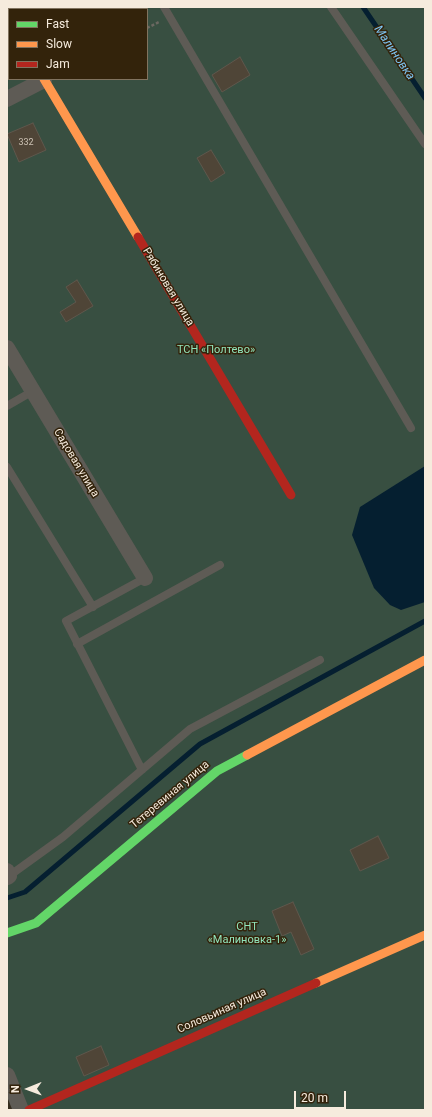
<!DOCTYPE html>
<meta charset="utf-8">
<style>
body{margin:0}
#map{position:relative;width:432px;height:1117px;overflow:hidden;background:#352c1e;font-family:Roboto,sans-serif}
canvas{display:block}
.frame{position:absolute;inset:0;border:8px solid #f6ebdd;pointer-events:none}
.legend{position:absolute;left:8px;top:8px;width:140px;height:72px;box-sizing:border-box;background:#33230b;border:1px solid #81735f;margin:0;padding:5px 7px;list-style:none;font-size:12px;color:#f6ebdd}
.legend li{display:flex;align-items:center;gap:8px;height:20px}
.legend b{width:20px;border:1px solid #81735f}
.north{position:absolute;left:8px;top:1069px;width:40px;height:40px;-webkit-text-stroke:3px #33230b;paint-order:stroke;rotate:269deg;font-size:11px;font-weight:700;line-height:16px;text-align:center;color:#f6ebdd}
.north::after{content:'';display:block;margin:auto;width:14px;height:18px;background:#f6ebdd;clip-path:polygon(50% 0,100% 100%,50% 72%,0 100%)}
.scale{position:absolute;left:294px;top:1091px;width:52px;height:18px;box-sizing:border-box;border:2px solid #f6ebdd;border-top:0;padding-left:5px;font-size:12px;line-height:14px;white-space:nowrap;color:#f6ebdd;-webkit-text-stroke:3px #33230b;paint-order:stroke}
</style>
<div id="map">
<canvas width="432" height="1117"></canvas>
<div class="frame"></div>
<ul class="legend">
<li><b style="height:5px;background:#63d668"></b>Fast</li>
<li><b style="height:5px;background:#ff974d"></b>Slow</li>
<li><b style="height:5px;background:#b3261e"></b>Jam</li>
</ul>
<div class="north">N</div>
<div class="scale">20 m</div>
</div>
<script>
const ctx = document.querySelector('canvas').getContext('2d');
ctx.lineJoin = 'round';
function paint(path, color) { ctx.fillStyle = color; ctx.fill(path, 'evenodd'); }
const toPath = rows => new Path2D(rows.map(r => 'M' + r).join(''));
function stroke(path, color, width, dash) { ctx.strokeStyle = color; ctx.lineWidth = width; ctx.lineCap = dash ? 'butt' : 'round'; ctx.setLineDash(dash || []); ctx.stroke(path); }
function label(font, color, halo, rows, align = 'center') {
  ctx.font = font + ' Roboto,sans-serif'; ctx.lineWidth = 3; ctx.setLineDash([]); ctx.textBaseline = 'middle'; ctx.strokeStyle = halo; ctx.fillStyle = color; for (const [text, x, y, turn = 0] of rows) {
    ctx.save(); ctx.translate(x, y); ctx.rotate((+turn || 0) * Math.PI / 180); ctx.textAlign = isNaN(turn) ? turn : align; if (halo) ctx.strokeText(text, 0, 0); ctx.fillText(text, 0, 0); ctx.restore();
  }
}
paint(toPath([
 [7,7,425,7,425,1110,21,1110,7,1075],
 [9,9,147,9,147,79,9,79]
]), '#384f41');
paint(toPath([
 [425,466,425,602,401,610,390,605,374,588,352,535,360,507]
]), '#051f30');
stroke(toPath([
 [363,7,425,98],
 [7,898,25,892,200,744,425,621]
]), '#051f30', 5);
const building = toPath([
 [240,57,250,75,222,92,212,75,240,57],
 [33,123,46,150,19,162,7,134,33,123],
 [211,150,225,173,211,182,197,158,211,150],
 [77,280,93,306,66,322,60,312,76,302,66,287,77,280],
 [378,836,389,858,360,871,350,850,378,836],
 [293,902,314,949,301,955,291,932,282,936,272,911,293,902],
 [101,1046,109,1065,84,1076,76,1057,101,1046]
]);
paint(building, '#4f4537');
stroke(building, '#5f574c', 1);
stroke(toPath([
 [147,28,159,22]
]), '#6b6861', 2.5, [3, 2]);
stroke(toPath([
 [164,7,411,428],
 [331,7,425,144],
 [7,406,33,391],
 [7,467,93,607],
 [77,644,220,565],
 [142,770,66,621,145,578],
 [9,876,63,837,190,729,320,660]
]), '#5e5b55', 8);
stroke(toPath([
 [7,17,9,21],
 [7,99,44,80],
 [7,348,145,578],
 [7,871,9,876,7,877],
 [7,1075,21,1110]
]), '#5e5b55', 16);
stroke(toPath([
 [7,933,36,923,217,771,247,755]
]), '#63d668', 9);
stroke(toPath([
 [44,79,138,237],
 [247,755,425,660],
 [316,983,425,935]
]), '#ff974d', 9);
stroke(toPath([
 [138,237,291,495],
 [29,1110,316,983]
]), '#b3261e', 9);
label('9px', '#ccc2b4', null, [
 ["332",26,143]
]);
label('11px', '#f6ebdd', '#33230b', [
 ["Рябиновая улица",168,287,59],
 ["Садовая улица",76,463,59],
 ["Тетеревиная улица",170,795,-40],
 ["Соловьиная улица",222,1011,-24]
]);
label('11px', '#91e4bb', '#33230b', [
 ["ТСН «Полтево»",216,350],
 ["СНТ",247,927],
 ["«Малиновка-1»",247,940]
]);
label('italic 12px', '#7fc7f7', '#33230b', [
 ["Малиновка",394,53,56]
]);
</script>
